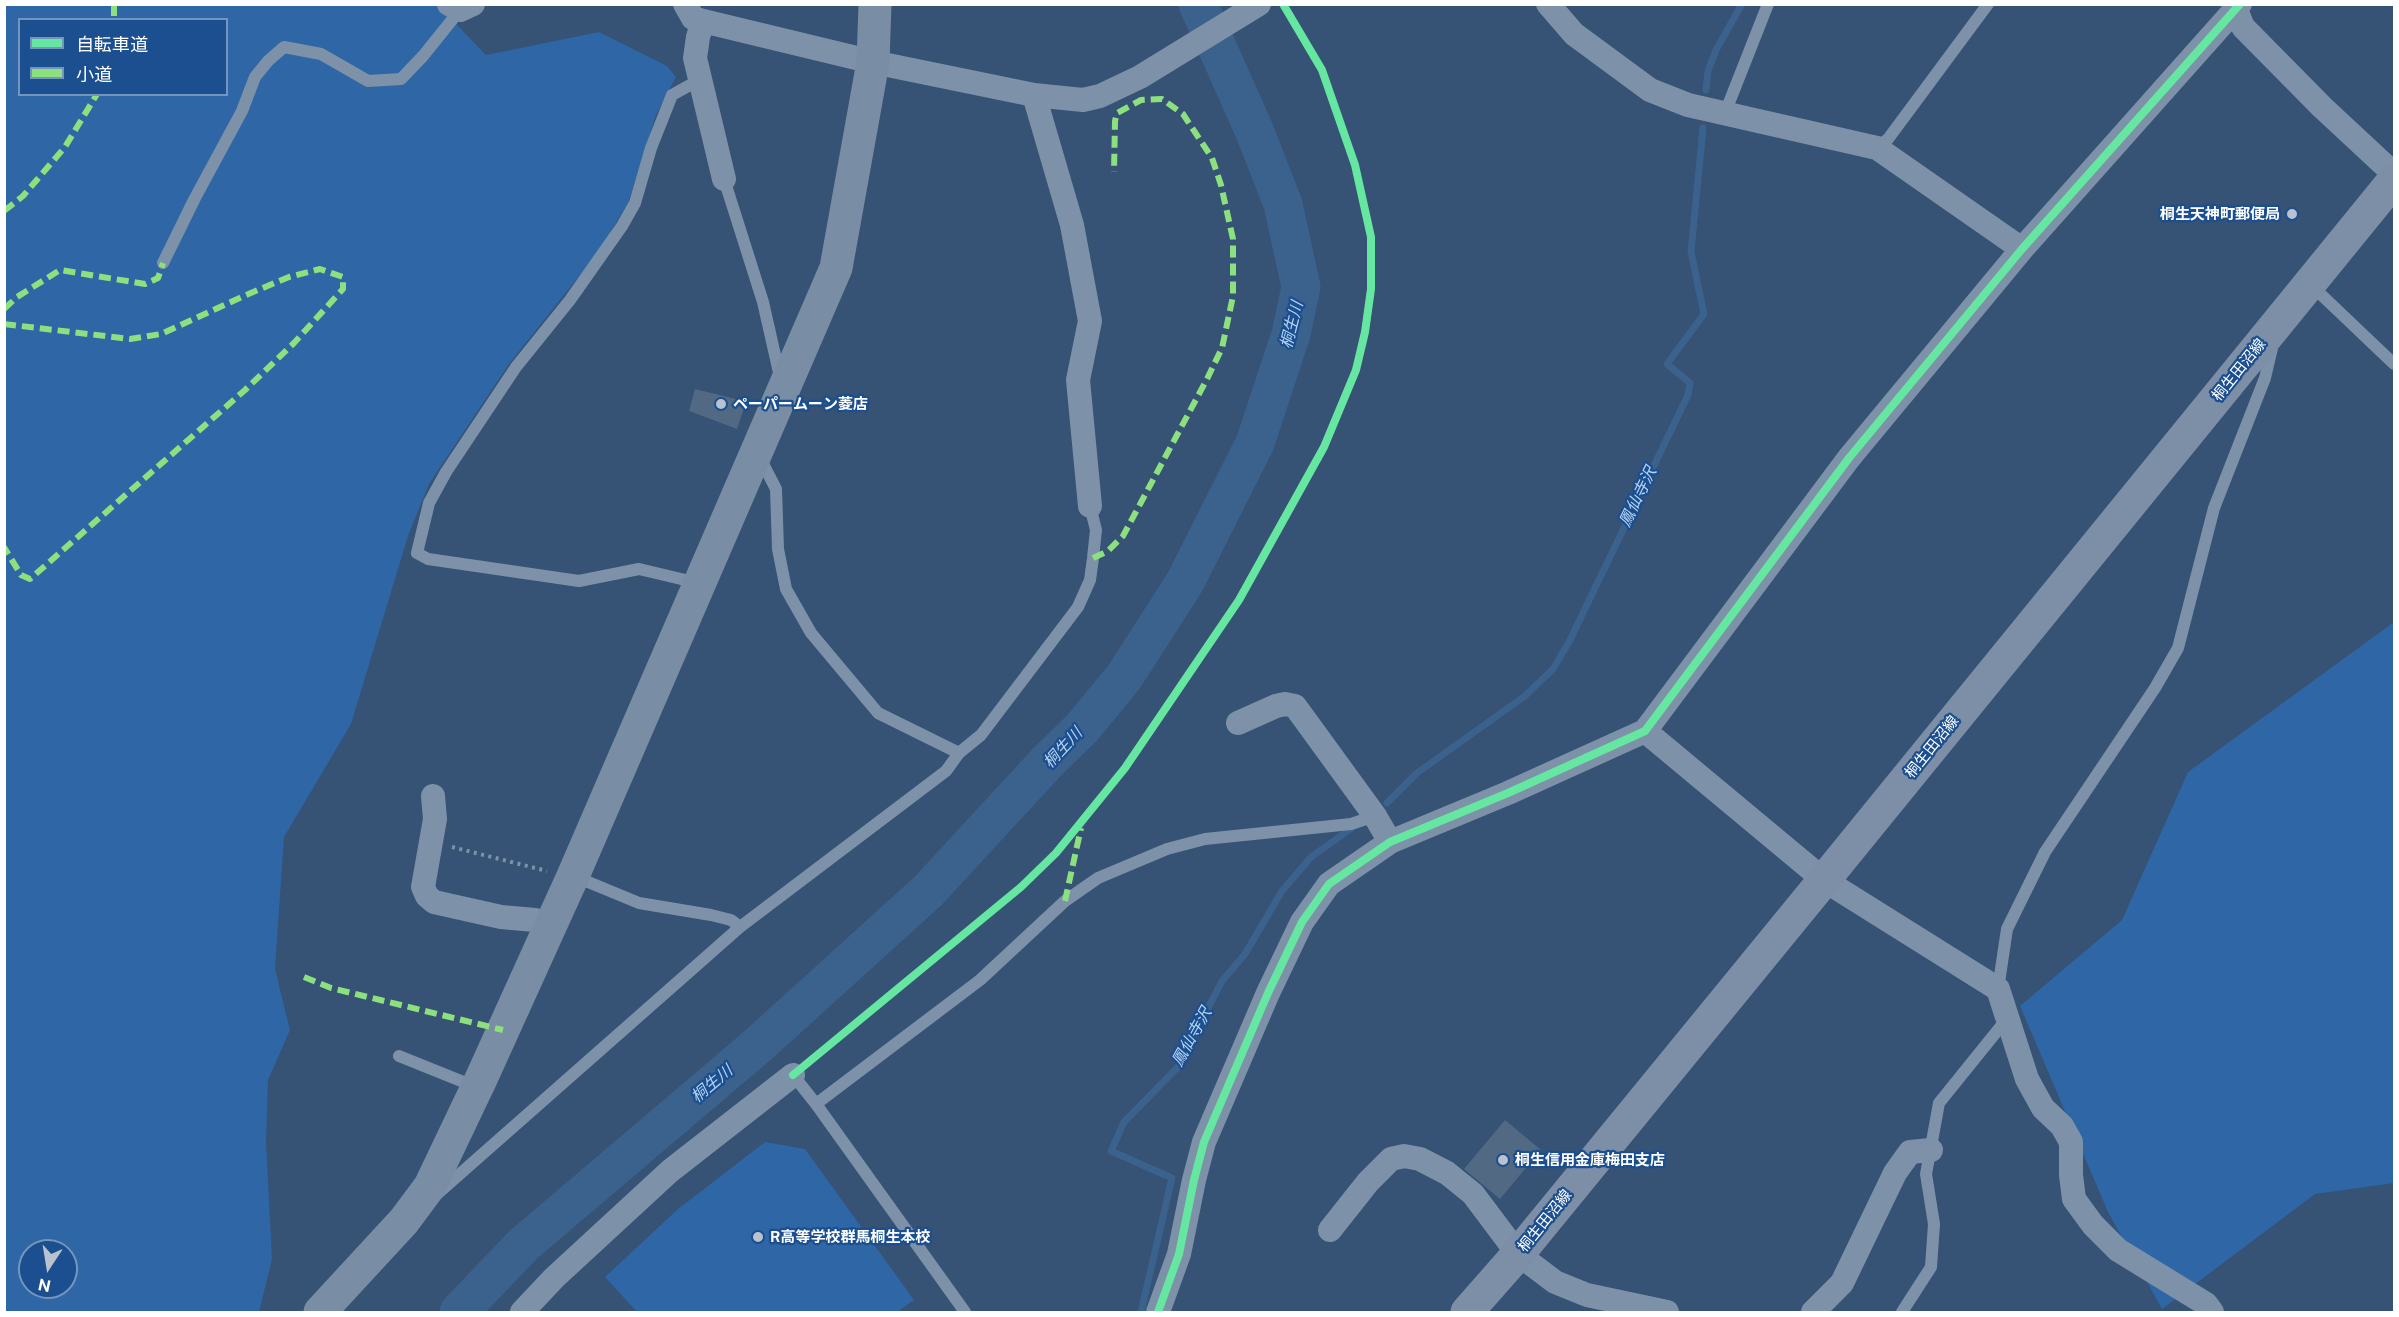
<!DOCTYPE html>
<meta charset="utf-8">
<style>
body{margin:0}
#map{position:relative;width:2399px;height:1317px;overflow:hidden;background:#365274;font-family:"Public Sans","Noto Sans JP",sans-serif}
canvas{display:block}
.frame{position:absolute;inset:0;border:6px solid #fff;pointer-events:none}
.legend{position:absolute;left:18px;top:18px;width:210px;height:78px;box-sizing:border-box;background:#1b4f8f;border:2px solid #7695bc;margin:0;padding:8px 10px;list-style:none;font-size:18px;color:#fff}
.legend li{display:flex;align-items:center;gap:12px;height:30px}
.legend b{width:30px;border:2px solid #7695bc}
.north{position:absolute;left:18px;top:1239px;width:60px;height:60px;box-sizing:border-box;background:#1b4f8f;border:2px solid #7695bc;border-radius:50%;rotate:192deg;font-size:16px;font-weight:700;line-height:24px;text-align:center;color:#fff}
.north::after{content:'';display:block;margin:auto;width:21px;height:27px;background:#b9c2ce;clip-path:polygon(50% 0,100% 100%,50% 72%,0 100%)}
</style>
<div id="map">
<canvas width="2399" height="1317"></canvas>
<div class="frame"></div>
<ul class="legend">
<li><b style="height:8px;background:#66e7a1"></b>自転車道</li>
<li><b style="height:8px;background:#8de07e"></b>小道</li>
</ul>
<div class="north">N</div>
</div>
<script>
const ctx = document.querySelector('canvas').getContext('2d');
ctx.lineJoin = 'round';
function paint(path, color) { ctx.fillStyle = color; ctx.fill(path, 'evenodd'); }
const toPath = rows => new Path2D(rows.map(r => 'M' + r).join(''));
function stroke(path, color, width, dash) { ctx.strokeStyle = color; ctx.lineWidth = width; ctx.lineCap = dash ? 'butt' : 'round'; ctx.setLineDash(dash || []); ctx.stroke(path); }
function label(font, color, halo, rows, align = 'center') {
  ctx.font = font + ' "Public Sans","Noto Sans JP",sans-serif'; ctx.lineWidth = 4.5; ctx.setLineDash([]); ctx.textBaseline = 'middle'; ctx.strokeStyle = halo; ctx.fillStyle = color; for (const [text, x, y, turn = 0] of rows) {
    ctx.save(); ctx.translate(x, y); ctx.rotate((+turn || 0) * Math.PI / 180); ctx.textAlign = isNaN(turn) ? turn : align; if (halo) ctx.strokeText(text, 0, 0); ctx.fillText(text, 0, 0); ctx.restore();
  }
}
paint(toPath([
 [5,5,438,5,486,55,599,32,667,66,676,77,656,115,628,203,596,255,509,364,429,484,408,536,351,724,284,837,275,969,290,1030,268,1080,266,1141,272,1259,259,1312,5,1312],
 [20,20,226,20,226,94,20,94],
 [30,1251,66,1251,66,1287,30,1287],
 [2394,622,2394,1183,2315,1194,2162,1309,2108,1212,2020,1006,2122,920,2188,772],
 [765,1142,805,1149,914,1300,897,1312,637,1312,605,1277,678,1209]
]), '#2f66a5');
stroke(toPath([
 [1706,90,1708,71,1716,50,1742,4],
 [1387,803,1417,773,1525,696,1553,669,1569,642,1688,395,1690,383,1667,364,1704,314,1691,252,1703,128],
 [1141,1312,1172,1178,1111,1151,1124,1122,1178,1067,1222,981,1245,954,1282,891,1311,857,1356,825]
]), '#3b618d', 7);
stroke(toPath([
 [459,1312,523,1245,757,1046,928,891,1048,761,1082,728,1124,677,1185,582,1255,443,1291,334,1301,287,1283,204,1254,130,1198,4]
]), '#3b618d', 39);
paint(toPath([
 [695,389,740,400,739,406,744,408,737,429,689,411],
 [1505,1120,1541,1150,1500,1199,1464,1169]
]), '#526984');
stroke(toPath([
 [452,847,547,871]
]), '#7d92a8', 4, [3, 4.5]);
stroke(toPath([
 [1725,113,1768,4],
 [1877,148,1888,139,1988,4],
 [724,179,763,302,780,377],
 [163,263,195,198,242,111,255,77,268,61,284,47,321,54,368,81,401,79,423,56,460,10],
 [2311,285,2394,364],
 [759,456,776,489,778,549,786,589,811,633,878,713,959,753],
 [698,583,639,569,579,581,428,559,417,553,429,503,446,472,516,367,570,300,622,226,635,203,651,148,672,95,701,79],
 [576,877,639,903,711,915,731,920,740,927],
 [1998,989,2007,929,2045,852,2155,688,2178,648,2214,508,2265,378,2273,344],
 [399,1056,476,1087],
 [793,1075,816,1104,965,1312],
 [816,1104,980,980,1065,901,1098,878,1167,849,1205,839,1351,824,1375,816],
 [436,1195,740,927,946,771,959,753,981,735,1078,607,1090,580,1093,558,1096,530,1090,506],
 [1902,1312,1931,1267,1934,1224,1926,1174,1939,1103,2006,1020]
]), '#7d92a8', 12);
stroke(toPath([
 [449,4,460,10,473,4],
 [685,4,693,18,703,21,873,62,1034,95,1083,100,1100,96,1140,77,1259,4],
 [1548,4,1574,34,1650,90,1688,105,1877,148,2022,249],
 [2234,4,2243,27,2322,107,2394,174],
 [703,21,698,37,695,58,724,179],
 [1034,95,1072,225,1090,321,1078,380,1090,506],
 [1238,723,1276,706,1285,704,1295,706,1375,816,1390,842],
 [1645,731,1824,880,1998,989,2027,1079,2043,1108,2062,1126,2071,1142,2071,1175,2074,1199,2093,1225,2118,1250,2206,1304,2212,1312],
 [433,796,435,819,423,887,427,896,434,902,501,917,535,920,550,926],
 [1330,1230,1368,1182,1391,1159,1404,1156,1420,1159,1447,1173,1473,1194,1518,1254,1555,1282,1587,1295,1667,1312],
 [522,1312,554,1278,670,1171,793,1075],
 [1158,1312,1179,1254,1194,1180,1204,1142,1268,993,1302,922,1329,884,1390,842,1508,793,1645,731,1849,458,2022,249,2240,4],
 [1813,1312,1842,1283,1895,1173,1910,1152,1931,1150]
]), '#7d92a8', 24);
stroke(toPath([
 [320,1312,404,1221,430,1186,481,1079,573,876,836,268,873,62,875,4]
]), '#798da4', 33);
stroke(toPath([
 [1467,1312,1518,1254,1824,880,2394,180]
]), '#7d8ea7', 33);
stroke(toPath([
 [114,4,114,20],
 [4,211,23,196,65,147,97,94],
 [4,309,17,297,60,270,145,284,158,278,163,263],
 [4,324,130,339,161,334,246,295,289,277,320,269,343,277,343,289,294,343,245,390,30,579,21,575,4,547],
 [1093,558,1108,551,1123,536,1207,379,1222,348,1233,296,1233,239,1221,185,1212,158,1183,114,1162,99,1141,100,1117,113,1115,121,1114,172],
 [1065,901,1081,828],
 [304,977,331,988,503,1030]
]), '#8de07e', 6, [12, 6]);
stroke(toPath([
 [793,1075,1021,887,1056,853,1125,768,1239,600,1324,447,1356,370,1365,332,1371,289,1371,237,1355,165,1322,70,1283,4],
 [1158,1312,1179,1254,1194,1180,1204,1142,1268,993,1302,922,1329,884,1390,842,1508,793,1645,731,1849,458,2022,249,2240,4]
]), '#66e7a1', 8);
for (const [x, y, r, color] of [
 [2292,214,6,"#b9c2ce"],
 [721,404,6,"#b9c2ce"],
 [1503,1160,6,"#b9c2ce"],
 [758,1237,6,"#b9c2ce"]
]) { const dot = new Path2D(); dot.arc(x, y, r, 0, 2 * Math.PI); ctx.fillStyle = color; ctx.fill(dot); stroke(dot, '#1b4f8f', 2); }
label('bold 15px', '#fff', '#1b4f8f', [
 ["桐生天神町郵便局",2280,214,"right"],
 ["ペーパームーン菱店",733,404],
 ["桐生信用金庫梅田支店",1515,1160],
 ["R高等学校群馬桐生本校",770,1237]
], 'left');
label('15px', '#fff', '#1b4f8f', [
 ["桐生田沼線",2239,370,-51],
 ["桐生田沼線",1932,747,-51],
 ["桐生田沼線",1545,1221,-51]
]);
label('italic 16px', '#b5d3f5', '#1b4f8f', [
 ["桐生川",1292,325,-76],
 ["鳳仙寺沢",1638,497,-64],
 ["桐生川",1063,748,-47],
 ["鳳仙寺沢",1192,1037,-61],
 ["桐生川",712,1084,-40]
]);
</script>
